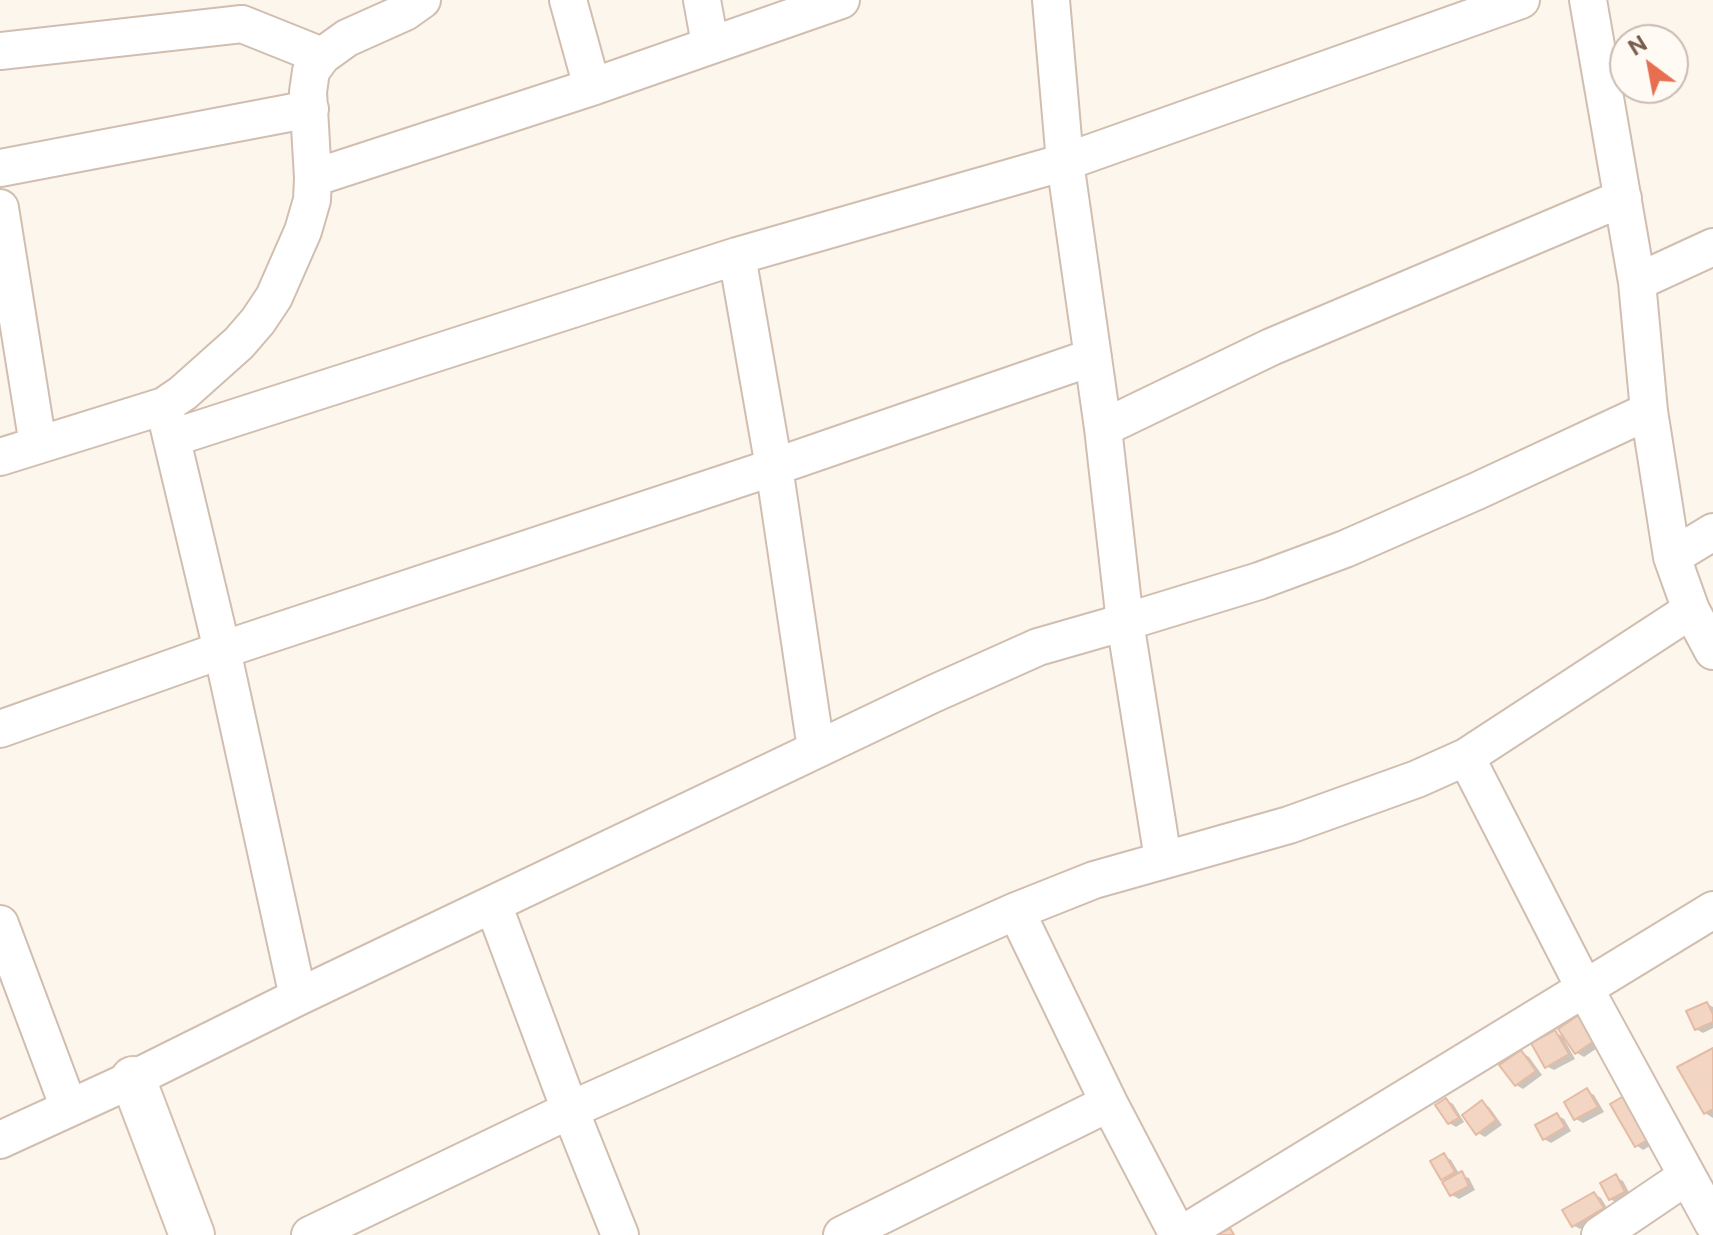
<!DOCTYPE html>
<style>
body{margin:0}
#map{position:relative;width:1713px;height:1235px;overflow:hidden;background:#fdf6ec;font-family:"Public Sans",sans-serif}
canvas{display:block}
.north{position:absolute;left:1609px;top:24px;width:80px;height:80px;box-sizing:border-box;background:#fffaf3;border:2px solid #cabbb1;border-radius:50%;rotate:328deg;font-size:22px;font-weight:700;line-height:32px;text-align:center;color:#7a5c4d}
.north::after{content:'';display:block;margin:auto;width:28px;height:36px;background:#e76f51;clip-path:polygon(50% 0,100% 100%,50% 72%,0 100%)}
</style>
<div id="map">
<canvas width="1713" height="1235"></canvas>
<div class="north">N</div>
</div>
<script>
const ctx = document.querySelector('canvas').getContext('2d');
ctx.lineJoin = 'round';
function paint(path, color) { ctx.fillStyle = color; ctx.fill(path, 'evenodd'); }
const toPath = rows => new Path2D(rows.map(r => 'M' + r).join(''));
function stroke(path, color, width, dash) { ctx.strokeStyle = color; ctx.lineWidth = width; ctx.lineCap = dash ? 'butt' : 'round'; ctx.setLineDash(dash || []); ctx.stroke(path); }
paint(toPath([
 [1707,1004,1713,1007,1713,1028,1703,1033,1696,1029],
 [1561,1029,1603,1044,1584,1057,1577,1053],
 [1555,1032,1567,1039,1565,1041,1575,1059,1554,1070,1546,1066],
 [1713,1050,1713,1118,1705,1113],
 [1521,1052,1529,1057,1542,1075,1523,1089,1516,1085],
 [1587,1091,1594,1095,1604,1112,1583,1123,1576,1119,1567,1102],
 [1446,1100,1453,1104,1464,1122,1456,1127,1449,1123],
 [1482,1103,1489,1107,1502,1125,1485,1137,1478,1133],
 [1613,1105,1657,1142,1643,1150,1636,1145],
 [1556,1115,1564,1119,1571,1131,1551,1143,1544,1139],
 [1444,1156,1451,1160,1460,1175,1469,1178,1475,1190,1459,1199,1452,1195,1448,1181,1442,1178],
 [1616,1177,1623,1181,1631,1196,1617,1203,1610,1199],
 [1594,1194,1601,1198,1610,1213,1580,1229,1573,1225]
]), '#0003');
const building = toPath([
 [1707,1002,1713,1014,1713,1022,1695,1030,1686,1011,1707,1002],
 [1580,1014,1597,1039,1575,1054,1558,1029,1580,1014],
 [1555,1030,1569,1054,1545,1068,1531,1043,1555,1030],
 [1713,1048,1713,1109,1704,1114,1677,1067,1713,1048],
 [1521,1050,1536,1071,1515,1086,1499,1065,1521,1050],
 [1587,1088,1598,1107,1574,1120,1564,1102,1587,1088],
 [1627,1094,1651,1138,1635,1147,1610,1104,1627,1094],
 [1446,1098,1459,1118,1448,1124,1435,1105,1446,1098],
 [1482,1100,1496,1120,1476,1135,1462,1115,1482,1100],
 [1557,1113,1565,1127,1543,1140,1535,1125,1557,1113],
 [1444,1153,1455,1172,1441,1180,1430,1161,1444,1153],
 [1462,1171,1469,1186,1450,1196,1442,1182,1462,1171],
 [1616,1174,1625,1192,1609,1200,1600,1183,1616,1174],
 [1594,1192,1604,1208,1572,1227,1562,1210,1594,1192],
 [1230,1228,1234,1235,1217,1235,1230,1228]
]);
paint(building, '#f3d5c3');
stroke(building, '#e6bba3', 2);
const street = toPath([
 [568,0,592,87],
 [702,0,710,44],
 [1588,0,1637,282,1649,411,1672,557,1691,610,1713,651],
 [0,51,242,24,322,56],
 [0,168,310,109],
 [313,178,592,87,841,0],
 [0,208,38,445],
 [737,256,774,467,816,749],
 [1637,282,1713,247],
 [166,415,222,650,298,997],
 [1103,428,1271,347,1623,198],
 [172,438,737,256,1065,162,1521,0],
 [0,457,164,406,183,393,239,343,258,321,274,297,303,231,312,200,313,178,308,92,311,71,322,56,347,38,405,12,422,0],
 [1672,557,1713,532],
 [0,729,222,650,774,467,1093,357],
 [1466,757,1584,987,1713,1223],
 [1163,859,1125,622,1259,581,1345,549,1477,491,1649,411],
 [493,904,570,1110,620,1235],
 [1016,911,1109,1103,1178,1235],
 [0,924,69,1108],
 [0,1140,133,1079,298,997,933,694,1038,647,1125,622,1103,428,1065,162,1051,0],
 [310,1235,570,1110,1016,911,1094,880,1289,825,1417,779,1466,757,1691,610],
 [842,1235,1109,1103],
 [1181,1235,1713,910],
 [1600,1235,1687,1176]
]);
const secondary = toPath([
 [133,1079,192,1235]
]);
stroke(street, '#d1beb0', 40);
stroke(secondary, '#d6c0b0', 48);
stroke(street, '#fff', 36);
stroke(secondary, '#fff', 44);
</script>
